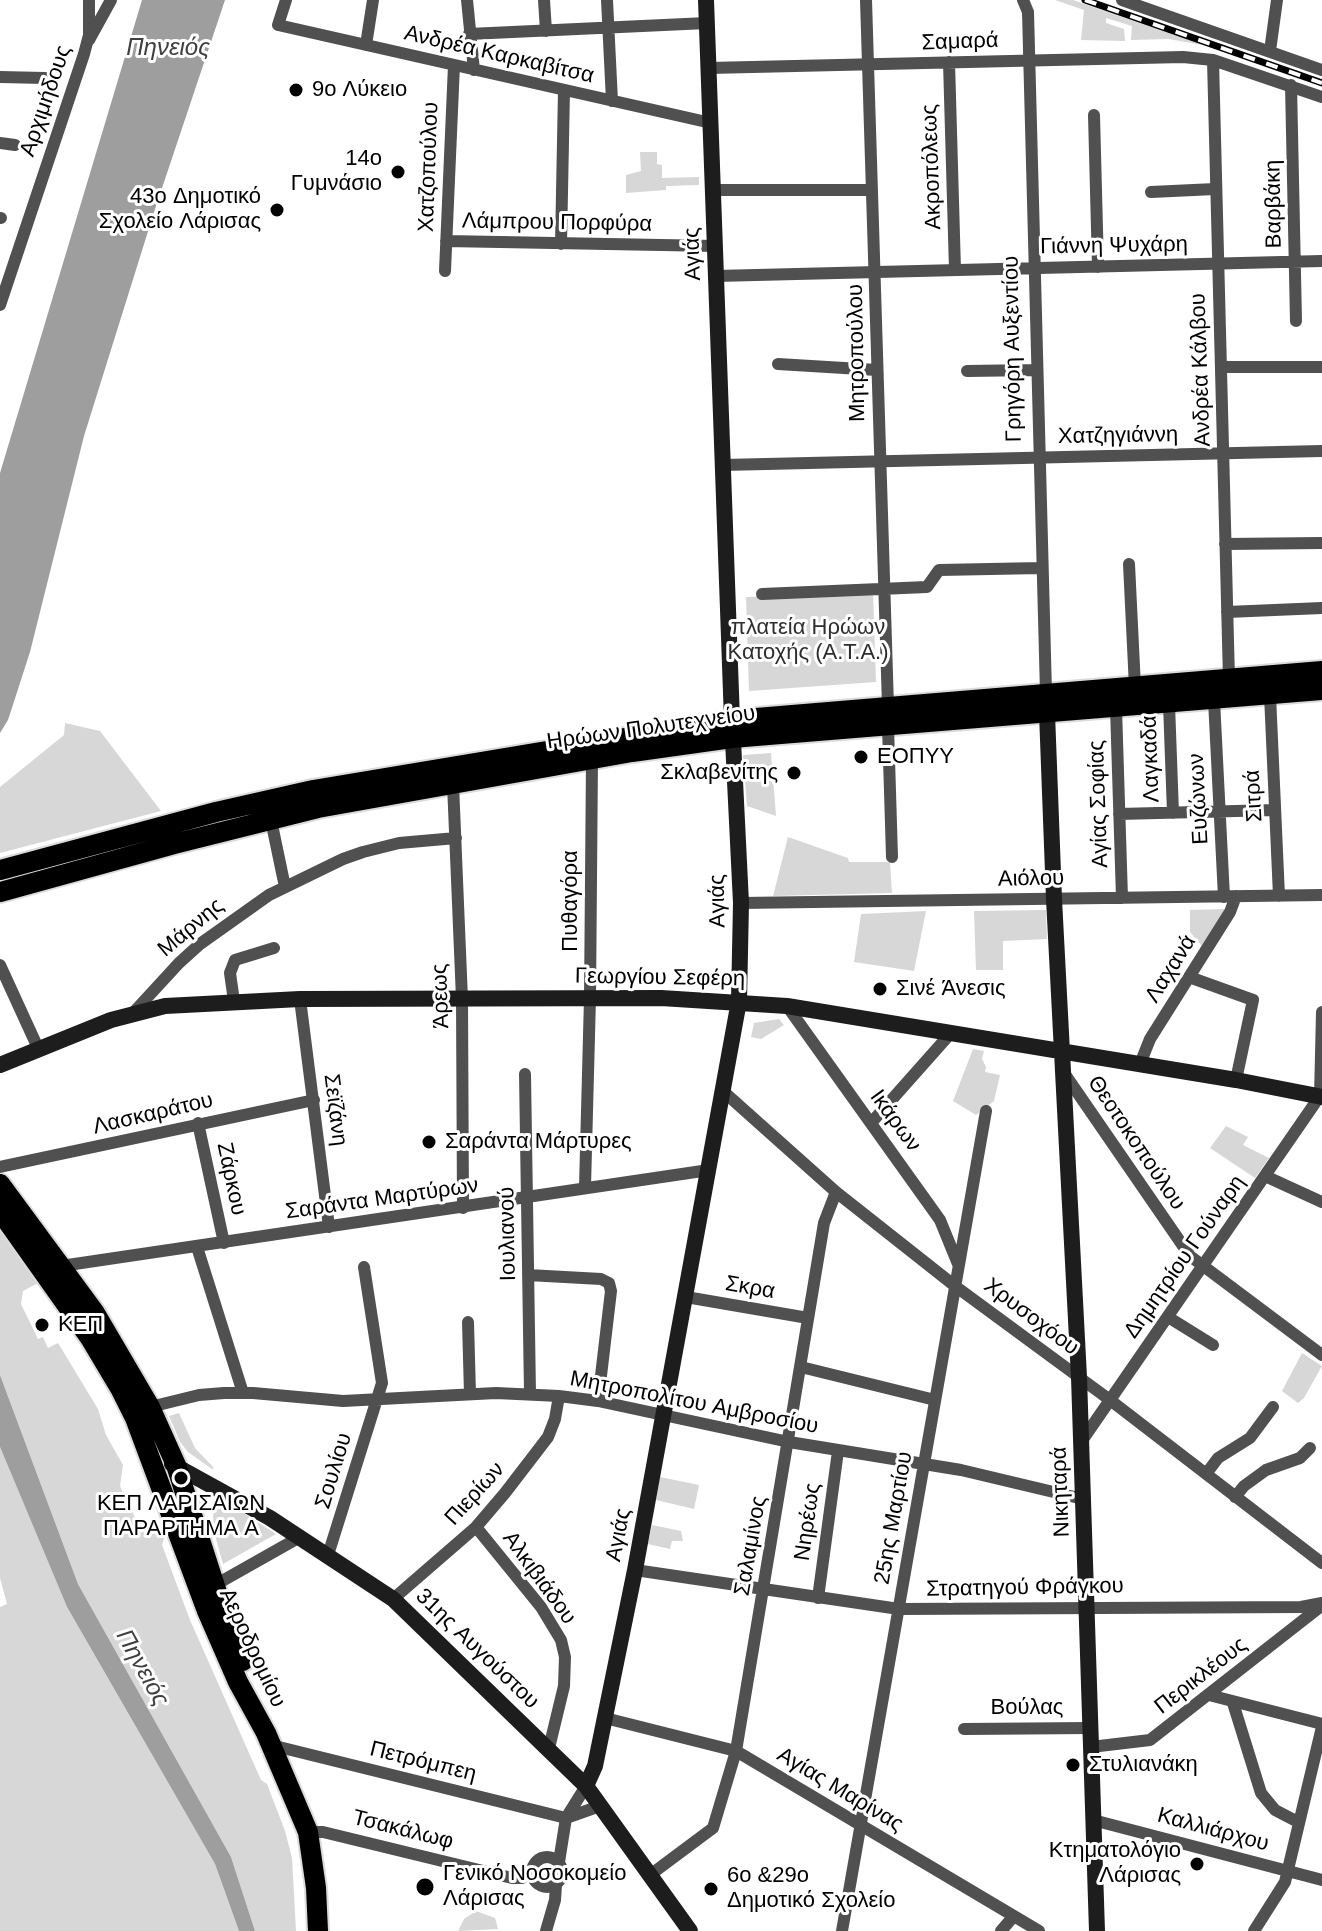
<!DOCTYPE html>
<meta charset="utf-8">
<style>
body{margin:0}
canvas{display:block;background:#fff}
</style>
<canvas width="1322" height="1931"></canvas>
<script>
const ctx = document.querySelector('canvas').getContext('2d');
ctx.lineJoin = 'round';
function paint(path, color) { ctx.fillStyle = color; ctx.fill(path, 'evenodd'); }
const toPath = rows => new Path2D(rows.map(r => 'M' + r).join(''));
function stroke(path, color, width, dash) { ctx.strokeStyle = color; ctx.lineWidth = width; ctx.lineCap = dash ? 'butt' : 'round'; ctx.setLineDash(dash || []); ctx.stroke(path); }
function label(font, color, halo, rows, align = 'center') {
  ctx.font = font + ' Helvetica,sans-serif'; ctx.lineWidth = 6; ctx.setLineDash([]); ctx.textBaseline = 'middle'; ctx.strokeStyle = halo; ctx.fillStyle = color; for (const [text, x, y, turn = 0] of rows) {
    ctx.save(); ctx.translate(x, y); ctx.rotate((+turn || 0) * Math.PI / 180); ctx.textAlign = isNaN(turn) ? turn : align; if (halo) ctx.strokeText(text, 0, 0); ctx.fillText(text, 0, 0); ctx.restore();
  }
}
paint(toPath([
 [1055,0,1073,0,1203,45,1168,39,1131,40,1132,26,1106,18,1106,23,1124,29,1125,41,1081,40,1084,10],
 [640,152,657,152,657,164,662,165,662,178,699,177,699,185,666,186,666,190,626,193,626,175,641,171],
 [873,593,876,682,749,691,746,597],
 [65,723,100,731,161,811,0,853,0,787,64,735],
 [771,753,776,816,747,806,743,755],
 [788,837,848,858,849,862,890,862,892,893,773,896],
 [1225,909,1202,946,1190,932,1190,910],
 [1046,910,1047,939,1003,941,1003,970,976,970,974,911],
 [926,911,914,971,854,962,861,914],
 [779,1019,784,1025,761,1039,751,1037,754,1023],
 [973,1049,984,1051,982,1059,986,1067,985,1072,1000,1075,994,1101,976,1115,953,1101],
 [1226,1126,1248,1137,1243,1145,1269,1158,1255,1178,1210,1148],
 [0,1227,38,1283,23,1291,21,1304,38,1339,43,1337,48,1348,58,1343,98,1409,106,1435,123,1465,120,1486,142,1532,159,1524,164,1538,162,1545,190,1620,261,1780,267,1784,285,1831,292,1858,296,1931,255,1931,231,1857,78,1584,0,1375],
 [1302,1353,1322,1366,1304,1398,1298,1403,1282,1391],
 [179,1413,195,1448,214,1468,212,1469,188,1452,180,1442,169,1416],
 [0,1447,67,1607,215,1864,239,1931,0,1931,0,1607,7,1604,0,1578],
 [660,1477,699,1485,694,1509,656,1500],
 [216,1498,222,1499,276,1534,223,1564,216,1539,213,1517],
 [652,1525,681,1531,683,1541,672,1541,670,1549,648,1544],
 [476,1911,495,1918,498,1929,458,1931,464,1919]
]), '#d7d7d7');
paint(toPath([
 [142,0,225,0,155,209,84,436,30,652,8,720,0,733,0,473],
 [0,1375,78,1584,231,1857,255,1931,239,1931,215,1864,67,1607,0,1447]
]), '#9e9e9e');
const primary = toPath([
 [0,870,216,812,313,790,732,720,1322,671],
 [0,892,174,844,318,808,632,752,732,738,1322,690],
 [0,1184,95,1313,150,1407,176,1465,222,1608,243,1661],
 [0,1211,90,1338,121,1390,135,1418,207,1611,238,1682,266,1733,308,1832,316,1888,318,1931]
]);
stroke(primary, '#dbdbdb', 24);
stroke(toPath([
 [286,0,278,25,711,123],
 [467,0,474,70],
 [544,0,546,31],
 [607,0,612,101],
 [866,0,888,706],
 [1023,0,1028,12,1046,693],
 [1122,0,1322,70],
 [469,34,707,23],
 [89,40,111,0],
 [366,45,373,0],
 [1270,51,1277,0],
 [1213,60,1229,679],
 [949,62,955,270],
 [709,68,1183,57,1213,60,1322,97],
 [0,77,45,78],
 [1291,85,1296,321],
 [1094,115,1098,267],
 [0,143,15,145],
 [713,190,872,190],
 [1151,192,1215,189],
 [0,218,1,218],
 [446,241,715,246],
 [561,244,564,90],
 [445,271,454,65],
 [716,276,1322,261],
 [0,305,84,54,89,35,89,0],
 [778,364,877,370],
 [1221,367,1322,367],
 [967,371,1036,370],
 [723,465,1322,451],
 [1225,544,1322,543],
 [1129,564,1135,687],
 [762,594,927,587,939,570,1041,568],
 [1227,612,1322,608],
 [1270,695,1279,896],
 [1214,700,1224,897],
 [1169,704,1173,813],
 [1116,708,1122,898],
 [888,726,892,857],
 [453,784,462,999,463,1208],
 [1119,814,1275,810],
 [271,820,285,887],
 [741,903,1322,895],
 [0,965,38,1048],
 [1189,977,1253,1000,1236,1080],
 [300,999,329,1227],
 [234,1001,230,973,235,960,274,948],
 [787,1006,940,1220,958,1264],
 [133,1013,179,963,200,944,269,895,343,859,363,852,399,843,456,838],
 [1140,1064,1150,1039,1230,912,1236,896],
 [1064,1073,1190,1256,1322,1355],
 [525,1074,530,1394],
 [724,1092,836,1192,955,1286,1110,1400,1322,1563],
 [1320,1097,1322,1012],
 [198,1123,224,1243],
 [871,1123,950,1034],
 [0,1167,314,1100],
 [1265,1176,1322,1202],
 [585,1187,590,998,592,759],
 [197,1247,243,1393],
 [61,1266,709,1170],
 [528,1275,601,1279,609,1283,611,1291,598,1401],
 [686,1297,808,1318],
 [1168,1317,1213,1345],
 [468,1322,470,1394],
 [801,1367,935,1400],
 [150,1407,199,1395,224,1393,253,1393,343,1401,496,1393,559,1396,598,1401,789,1442,961,1470,1083,1499],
 [1081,1442,1322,1093],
 [1206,1474,1218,1458,1250,1438,1273,1407],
 [1235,1497,1244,1486,1266,1470,1300,1458,1310,1448],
 [476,1527,541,1607,561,1640,565,1657,564,1686,549,1748],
 [328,1555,382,1383,364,1267],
 [635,1570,899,1609,1301,1607,1322,1603],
 [215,1585,300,1537],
 [818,1598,838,1451],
 [393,1599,476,1527,505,1493,548,1437,555,1419,559,1396],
 [1209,1695,1322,1724],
 [1233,1703,1261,1793,1275,1810,1298,1822],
 [605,1718,736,1751,1039,1931],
 [964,1729,1090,1728],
 [271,1745,566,1818,600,1806],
 [1091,1747,1150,1740,1320,1607],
 [1093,1820,1322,1880],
 [308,1832,323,1832,512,1878,522,1878,532,1871],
 '532 1872a15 15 0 1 1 30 0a15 15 0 1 1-30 0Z',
 [559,1862,566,1818,586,1786],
 [650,1875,713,1828,736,1751,824,1223,836,1192],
 [546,1931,555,1900,556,1885],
 [842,1931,986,1111],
 [1001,1931,1013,1917],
 [1254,1931,1285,1882,1322,1727]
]), '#505050', 12);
stroke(toPath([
 [1047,713,1054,899,1079,1377,1097,1931],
 [0,1065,111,1020,165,1006,300,999,661,998,787,1006,1236,1080,1322,1097],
 [172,1464,270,1518,393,1599,586,1786,690,1931],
 [586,1786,595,1766,635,1570,739,1001,741,903,732,720,706,0]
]), '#1d1d1d', 16);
stroke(primary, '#000', 20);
const rail = toPath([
 [1085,0,1322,83]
]);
stroke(rail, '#000', 7);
stroke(rail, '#fff', 4, [12]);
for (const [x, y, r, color] of [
 [296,90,8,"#000"],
 [398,172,8,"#000"],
 [277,210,8,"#000"],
 [861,757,8,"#000"],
 [794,773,8,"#000"],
 [880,989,8,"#000"],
 [429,1142,8,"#000"],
 [42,1325,8,"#000"],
 [181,1478,8,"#000"],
 [1073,1765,8,"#000"],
 [1197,1864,8,"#000"],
 [425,1887,10,"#000"],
 [711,1889,8,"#000"]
]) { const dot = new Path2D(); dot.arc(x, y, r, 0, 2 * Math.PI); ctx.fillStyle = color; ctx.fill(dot); stroke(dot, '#fff', 3); }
label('22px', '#000', '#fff', [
 ["Σαμαρά",960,42,-2],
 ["Ανδρέα Καρκαβίτσα",499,55,13],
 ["Αρχιμήδους",46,101,-71],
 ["Χατζοπούλου",429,167,-88],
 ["Ακροπόλεως",932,167,-92],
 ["Βαρβάκη",1274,204,-91],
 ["Λάμπρου Πορφύρα",557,223,1],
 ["Γιάννη Ψυχάρη",1114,246,-1],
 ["Αγιάς",693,254,-92],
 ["Γρηγόρη Αυξεντίου",1013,349,-91],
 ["Μητροπούλου",857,353,-91],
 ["Ανδρέα Κάλβου",1201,370,-92],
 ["Χατζηγιάννη",1118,436,-1],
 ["Ηρώων Πολυτεχνείου",651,728,-8],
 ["Λαγκαδά",1151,759,-92],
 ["Σιτρά",1254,796,-93],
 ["Ευζώνων",1199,799,-93],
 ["Αγίας Σοφίας",1099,804,-92],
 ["Αιόλου",1031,879,-1],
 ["Πυθαγόρα",571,901,-90],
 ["Αγιάς",718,901,-91],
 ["Μάρνης",191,928,-40],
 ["Λαχανά",1171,969,-58],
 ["Γεωργίου Σεφέρη",660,978,1],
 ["Άρεως",441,996,-92],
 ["Σεϊζάνη",335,1110,83],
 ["Λασκαράτου",153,1114,-13],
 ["Ικάρων",895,1121,54],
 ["Θεοτοκοπούλου",1136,1143,56],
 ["Ζάρκου",231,1179,78],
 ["Σαράντα Μαρτύρων",382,1199,-8],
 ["Ιουλιανού",508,1234,-91],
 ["Δημητρίου Γούναρη",1185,1257,-55],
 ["Σκρα",750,1288,10],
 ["Χρυσοχόου",1031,1317,37],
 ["Μητροπολίτου Αμβροσίου",694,1403,11],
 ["Σουλίου",334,1471,-73],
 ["Νικηταρά",1061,1492,-92],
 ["Πιερίων",475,1494,-48],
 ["25ης Μαρτίου",894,1518,-80],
 ["Νηρέως",808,1522,-82],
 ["Αγιάς",619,1535,-79],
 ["Σαλαμίνος",751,1546,-80],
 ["Αλκιβιάδου",539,1578,54],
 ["Στρατηγού Φράγκου",1025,1588,-1],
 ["Αεροδρομίου",252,1648,65],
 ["31ης Αυγούστου",477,1649,44],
 ["Περικλέους",1201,1676,-38],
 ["Βούλας",1027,1708],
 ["Πετρόμπεη",423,1762,14],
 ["Αγίας Μαρίνας",840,1790,31],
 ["Τσακάλωφ",403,1830,14],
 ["Καλλιάρχου",1213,1830,15]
]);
label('22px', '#000', '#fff', [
 ["9ο Λύκειο",312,90],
 ["14ο",382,159,"right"],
 ["Γυμνάσιο",382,184,"right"],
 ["43ο Δημοτικό",261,197,"right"],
 ["Σχολείο Λάρισας",261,222,"right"],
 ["ΕΟΠΥΥ",877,757],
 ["Σκλαβενίτης",778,773,"right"],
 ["Σινέ Άνεσις",896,989],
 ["Σαράντα Μάρτυρες",445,1142],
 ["ΚΕΠ",58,1325],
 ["ΚΕΠ ΛΑΡΙΣΑΙΩΝ",181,1504,"center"],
 ["ΠΑΡΑΡΤΗΜΑ A",181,1529,"center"],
 ["Στυλιανάκη",1089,1765],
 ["Κτηματολόγιο",1181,1851,"right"],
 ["Λάρισας",1181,1876,"right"],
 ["Γενικό Νοσοκομείο",443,1874],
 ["Λάρισας",443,1899],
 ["6ο &29ο",727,1876],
 ["Δημοτικό Σχολείο",727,1901]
], 'left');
label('22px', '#2e2e2e', '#fff', [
 ["πλατεία Ηρώων",808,628],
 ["Κατοχής (Α.Τ.Α.)",808,653]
]);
label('italic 24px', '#3f3f3f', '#fff', [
 ["Πηνειός",168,48],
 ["Πηνειός",142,1668,61]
]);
</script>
